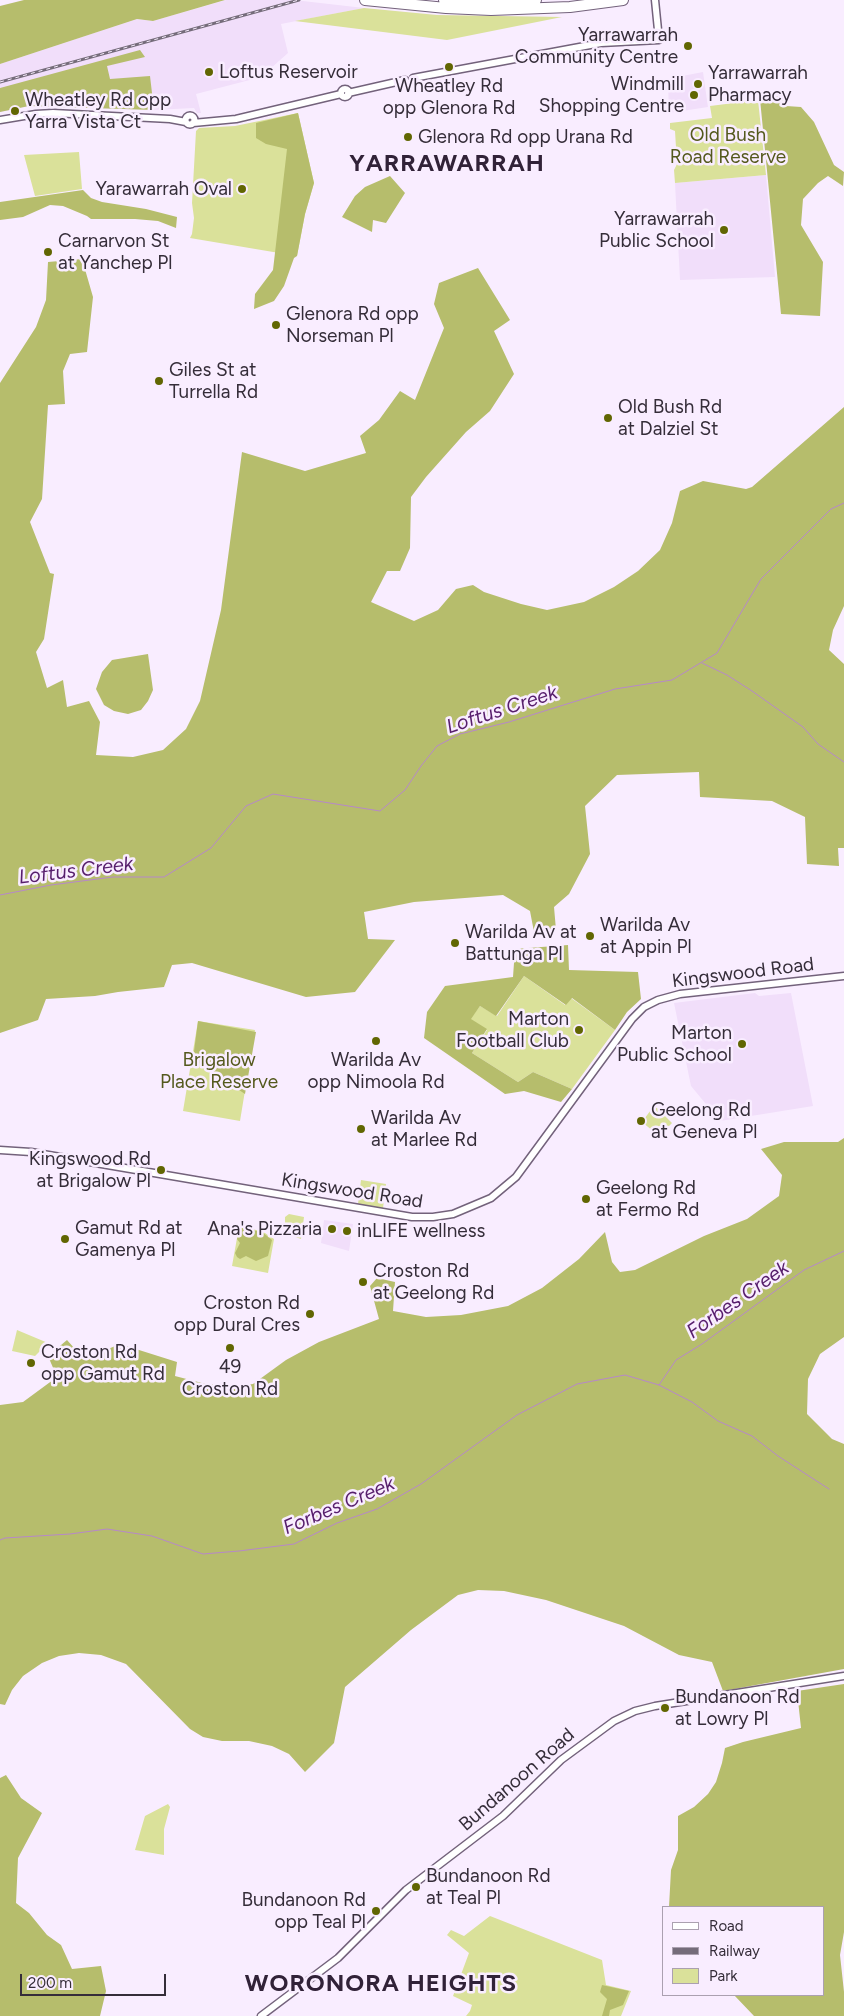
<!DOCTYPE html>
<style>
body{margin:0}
#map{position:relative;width:844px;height:2016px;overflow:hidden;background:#f9edff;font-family:Figtree,sans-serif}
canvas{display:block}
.legend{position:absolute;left:662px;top:1906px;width:162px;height:90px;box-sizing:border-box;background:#f9edff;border:1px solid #aba0b0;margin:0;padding:6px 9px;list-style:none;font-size:15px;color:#352d39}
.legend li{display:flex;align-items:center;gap:10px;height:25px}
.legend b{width:25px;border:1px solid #aba0b0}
.scale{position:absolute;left:20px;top:1974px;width:146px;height:22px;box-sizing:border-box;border:2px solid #352d39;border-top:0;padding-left:6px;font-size:15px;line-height:18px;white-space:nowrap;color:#352d39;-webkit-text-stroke:4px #f9edff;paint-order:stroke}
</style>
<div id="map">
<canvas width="844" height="2016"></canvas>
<ul class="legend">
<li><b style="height:6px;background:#fff"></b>Road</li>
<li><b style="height:6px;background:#756c7a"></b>Railway</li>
<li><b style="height:14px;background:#dae19a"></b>Park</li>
</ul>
<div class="scale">200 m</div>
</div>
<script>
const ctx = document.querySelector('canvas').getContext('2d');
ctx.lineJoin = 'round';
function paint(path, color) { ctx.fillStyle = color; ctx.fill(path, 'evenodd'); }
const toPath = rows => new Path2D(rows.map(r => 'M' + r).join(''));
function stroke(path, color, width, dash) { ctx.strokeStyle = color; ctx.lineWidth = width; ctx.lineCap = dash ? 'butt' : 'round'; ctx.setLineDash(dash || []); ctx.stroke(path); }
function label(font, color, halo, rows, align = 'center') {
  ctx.font = font + ' Figtree,sans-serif'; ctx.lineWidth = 5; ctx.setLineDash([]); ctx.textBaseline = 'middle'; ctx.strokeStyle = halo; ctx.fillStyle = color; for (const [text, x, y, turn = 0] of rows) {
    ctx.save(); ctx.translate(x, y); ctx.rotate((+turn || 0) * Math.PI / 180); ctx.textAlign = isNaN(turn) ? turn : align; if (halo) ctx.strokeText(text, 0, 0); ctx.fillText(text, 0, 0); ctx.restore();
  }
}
paint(toPath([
 [226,0,294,0,364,8,281,24,288,53,261,77,196,94,201,113,197,113,194,108,154,110,29,106,0,112,0,64,137,19,153,21],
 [703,72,708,107,669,113,668,82,672,78],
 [766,175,775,277,680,280,675,183],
 [755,993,759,996,791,993,813,1106,720,1121,691,1086,674,1003],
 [324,1220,353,1224,349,1251,321,1243]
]), '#f1defa');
paint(toPath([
 [364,8,437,15,562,17,447,40,295,21],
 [758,100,766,175,675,183,674,170,677,164,675,131,670,129,670,123,712,118,710,106],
 [298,113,314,183,305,214,297,256,190,238,192,234,194,218,192,203,196,131,199,128,235,126],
 [79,152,82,189,35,196,24,155],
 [524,976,565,1005,571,998,615,1030,572,1089,533,1072,518,1082,472,1053,487,1030,470,1019,480,1006,497,1016],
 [198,1021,255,1030,240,1121,183,1111],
 [653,1107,657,1108,672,1123,659,1136,642,1122],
 [361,1180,386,1184,383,1208,358,1204],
 [289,1214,304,1217,301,1239,290,1235,285,1230,285,1217],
 [239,1227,262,1231,274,1239,268,1273,232,1266],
 [17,1330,48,1343,35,1356,12,1351],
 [168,1804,170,1807,164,1829,164,1855,135,1850,145,1816],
 [490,1916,602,1960,606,1985,631,1991,621,2016,466,2016,470,2011,472,2005,453,1996,469,1953,447,1935,451,1930,464,1936]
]), '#dae19a');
paint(toPath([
 [24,0,225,0,153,21,137,19,0,64,0,6],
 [140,50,145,57,107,66,110,79,150,76,154,110,29,106,0,112,0,88],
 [783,96,786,106,801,107,814,122,834,165,844,172,843,186,828,176,818,183,803,199,801,225,823,262,820,316,781,314,760,99],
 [298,113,314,183,305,214,297,256,294,258,284,286,274,301,254,309,255,294,273,270,287,149,266,144,256,138,256,123],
 [390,176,405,193,386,223,373,220,372,232,342,217,355,196,365,187],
 [83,190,91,198,102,202,146,209,177,217,176,228,158,221,135,219,91,219,87,216,63,206,50,205,23,217,0,220,0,202],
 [82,259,93,297,87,352,70,354,63,371,65,404,48,405,42,499,30,522,50,573,54,574,44,639,36,652,47,688,63,680,67,707,89,701,100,722,96,755,133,757,163,750,186,729,200,701,221,610,242,452,305,471,366,453,360,436,379,420,400,391,415,400,444,328,434,304,439,283,478,268,510,320,494,331,514,374,490,411,466,432,426,477,411,497,410,548,400,571,387,571,371,602,414,621,438,610,456,589,473,585,484,592,521,604,547,610,584,602,614,587,638,571,660,550,672,523,680,491,703,481,746,489,752,487,844,407,844,606,833,630,829,650,844,664,844,848,838,848,839,866,807,864,805,817,772,801,700,797,699,772,617,775,585,806,590,854,569,894,554,907,556,930,534,932,530,911,503,895,414,902,364,912,368,939,395,940,355,992,306,997,192,963,172,965,164,987,118,992,95,996,46,999,38,1020,0,1033,0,383,36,327,46,300,48,262],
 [148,654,153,690,148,701,141,710,128,714,114,711,104,705,96,689,102,672,112,660],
 [568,945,569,970,638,972,641,999,627,1012,615,1030,572,998,566,1005,524,976,496,1016,480,1006,471,1019,487,1029,472,1053,518,1082,533,1072,572,1089,561,1102,524,1091,505,1094,424,1038,427,1012,445,986,513,977,515,949],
 [198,1021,256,1032,245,1094,193,1059],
 [844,1138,844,1337,820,1354,808,1379,807,1414,832,1439,844,1444,844,1669,723,1691,712,1662,679,1655,624,1626,546,1600,504,1591,478,1590,458,1595,411,1630,345,1687,334,1743,305,1772,289,1754,272,1746,249,1741,222,1741,203,1737,190,1729,126,1664,101,1655,79,1653,59,1656,42,1663,23,1676,12,1690,5,1705,0,1704,0,1405,23,1402,57,1377,48,1356,67,1340,84,1359,120,1344,177,1362,175,1376,202,1383,231,1387,253,1384,286,1360,319,1342,379,1319,370,1286,377,1278,395,1282,393,1311,426,1317,461,1315,508,1306,542,1288,579,1259,605,1232,612,1262,620,1272,635,1270,704,1236,747,1219,779,1196,782,1175,761,1149,784,1142,838,1142],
 [241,1228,262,1232,272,1240,268,1256,256,1261,246,1256,240,1259,237,1257,235,1253,240,1243,237,1239],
 [844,1684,844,1932,840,1955,844,1992,844,2016,754,2016,734,1995,823,1995,823,1907,669,1907,671,1870,678,1850,678,1816,694,1807,708,1794,716,1782,722,1763,725,1748,743,1742,801,1728,797,1691],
 [6,1775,21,1798,42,1813,18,1858,16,1903,29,1913,47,1935,61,1945,72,1969,101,1966,106,1991,100,2016,0,2016,0,1778],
 [602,1985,629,1991,623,2005,610,2010,609,2016,602,2016,607,1999,600,1992]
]), '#b6bd6c');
stroke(toPath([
 [702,663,727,675,752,691,803,727,818,744,844,762],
 [0,895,51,885,113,877,164,877,211,848,246,806,273,794,380,811,405,790,421,766,437,746,460,734,509,722,615,689,672,680,717,653,761,579,831,509,844,503],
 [659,1385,676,1360,702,1344,804,1270,844,1251],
 [0,1540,5,1538,70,1534,107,1529,152,1536,203,1554,239,1551,294,1544,337,1523,377,1509,421,1484,517,1415,577,1384,625,1375,659,1385,692,1402,718,1421,752,1436,778,1456,829,1489]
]), '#b688c9', 1);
const minor = toPath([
 [413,78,601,43,659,40,655,0],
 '341 93a4 4 0 1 1 8 0a4 4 0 1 1-8 0Z',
 [348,93,405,80],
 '185.5 120a4.5 4.5 0 1 1 9 0a4.5 4.5 0 1 1-9 0Z',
 [0,120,36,114,53,113,170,119,186,122],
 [193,123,236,119,341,94],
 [0,1150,31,1152,412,1217,433,1217,453,1214,491,1198,516,1177,632,1019,644,1007,658,1000,680,994,844,976],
 [261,2016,338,1958,406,1890,503,1816,561,1760,614,1721,635,1711,655,1706,844,1676]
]);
const highway = toPath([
 [365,0,446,8,491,10,570,7,623,0],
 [444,0,478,2,536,0]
]);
stroke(minor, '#73627b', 9);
stroke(highway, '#73627b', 12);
stroke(minor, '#fff', 6);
stroke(highway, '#fff', 10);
const rail = toPath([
 [0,82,299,0]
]);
stroke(rail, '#756c7a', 3);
stroke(rail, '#f9edff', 1, [4]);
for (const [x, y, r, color] of [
 [688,46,5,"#616602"],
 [449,67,5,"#616602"],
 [209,72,5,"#616602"],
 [698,84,5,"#616602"],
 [694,95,5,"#616602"],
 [15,111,5,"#616602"],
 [408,137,5,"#616602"],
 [242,189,5,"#616602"],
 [724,230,5,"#616602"],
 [48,252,5,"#616602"],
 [276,325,5,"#616602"],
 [159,381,5,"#616602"],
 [608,418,5,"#616602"],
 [590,936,5,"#616602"],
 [455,943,5,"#616602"],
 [579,1030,5,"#616602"],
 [376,1041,5,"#616602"],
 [742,1044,5,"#616602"],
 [641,1121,5,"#616602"],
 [361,1129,5,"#616602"],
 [161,1170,5,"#616602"],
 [586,1199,5,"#616602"],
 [332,1229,5,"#616602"],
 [347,1231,5,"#616602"],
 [65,1239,5,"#616602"],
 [363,1282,5,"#616602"],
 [310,1314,5,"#616602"],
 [230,1348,5,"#616602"],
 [31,1363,5,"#616602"],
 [665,1708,5,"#616602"],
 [416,1887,5,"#616602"],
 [376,1911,5,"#616602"]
]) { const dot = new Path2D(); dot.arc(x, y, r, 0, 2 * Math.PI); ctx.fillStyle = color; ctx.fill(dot); stroke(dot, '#f9edff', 2); }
label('19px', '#352d39', '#f9edff', [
 ["Yarrawarrah",678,35,"right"],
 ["Community Centre",678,57,"right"],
 ["Loftus Reservoir",219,72],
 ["Yarrawarrah",708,73],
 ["Pharmacy",708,95],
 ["Windmill",684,84,"right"],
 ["Shopping Centre",684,106,"right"],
 ["Wheatley Rd",449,86,"center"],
 ["opp Glenora Rd",449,108,"center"],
 ["Wheatley Rd opp",25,100],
 ["Yarra Vista Ct",25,122],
 ["Glenora Rd opp Urana Rd",418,137],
 ["Yarawarrah Oval",232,189,"right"],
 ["Yarrawarrah",714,219,"right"],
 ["Public School",714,241,"right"],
 ["Carnarvon St",58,241],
 ["at Yanchep Pl",58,263],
 ["Glenora Rd opp",286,314],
 ["Norseman Pl",286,336],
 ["Giles St at",169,370],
 ["Turrella Rd",169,392],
 ["Old Bush Rd",618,407],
 ["at Dalziel St",618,429],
 ["Warilda Av",600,925],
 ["at Appin Pl",600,947],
 ["Warilda Av at",465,932],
 ["Battunga Pl",465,954],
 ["Marton",569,1019,"right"],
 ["Football Club",569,1041,"right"],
 ["Marton",732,1033,"right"],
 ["Public School",732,1055,"right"],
 ["Warilda Av",376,1060,"center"],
 ["opp Nimoola Rd",376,1082,"center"],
 ["Geelong Rd",651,1110],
 ["at Geneva Pl",651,1132],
 ["Warilda Av",371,1118],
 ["at Marlee Rd",371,1140],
 ["Kingswood Rd",151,1159,"right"],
 ["at Brigalow Pl",151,1181,"right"],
 ["Geelong Rd",596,1188],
 ["at Fermo Rd",596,1210],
 ["Gamut Rd at",75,1228],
 ["Gamenya Pl",75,1250],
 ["Ana's Pizzaria",322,1229,"right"],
 ["inLIFE wellness",357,1231],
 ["Croston Rd",373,1271],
 ["at Geelong Rd",373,1293],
 ["Croston Rd",300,1303,"right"],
 ["opp Dural Cres",300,1325,"right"],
 ["Croston Rd",41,1352],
 ["opp Gamut Rd",41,1374],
 ["49",230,1367,"center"],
 ["Croston Rd",230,1389,"center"],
 ["Bundanoon Rd",675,1697],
 ["at Lowry Pl",675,1719],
 ["Bundanoon Rd",426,1876],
 ["at Teal Pl",426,1898],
 ["Bundanoon Rd",366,1900,"right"],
 ["opp Teal Pl",366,1922,"right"]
], 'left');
label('19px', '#54591d', '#f9edff', [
 ["Old Bush",728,135],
 ["Road Reserve",728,157],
 ["Brigalow",219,1060],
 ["Place Reserve",219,1082]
]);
label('19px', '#352d39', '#f9edff', [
 ["Kingswood Road",743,973,-7],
 ["Kingswood Road",352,1191,9],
 ["Bundanoon Road",517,1780,-41]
]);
label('italic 20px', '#571e6c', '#f9edff', [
 ["Loftus Creek",502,710,-18],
 ["Loftus Creek",76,871,-7],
 ["Forbes Creek",738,1300,-35],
 ["Forbes Creek",339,1506,-23]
]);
ctx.letterSpacing = '1px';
label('bold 24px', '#312238', '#f9edff', [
 ["YARRAWARRAH",447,164],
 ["WORONORA HEIGHTS",381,1984]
]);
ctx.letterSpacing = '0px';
</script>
